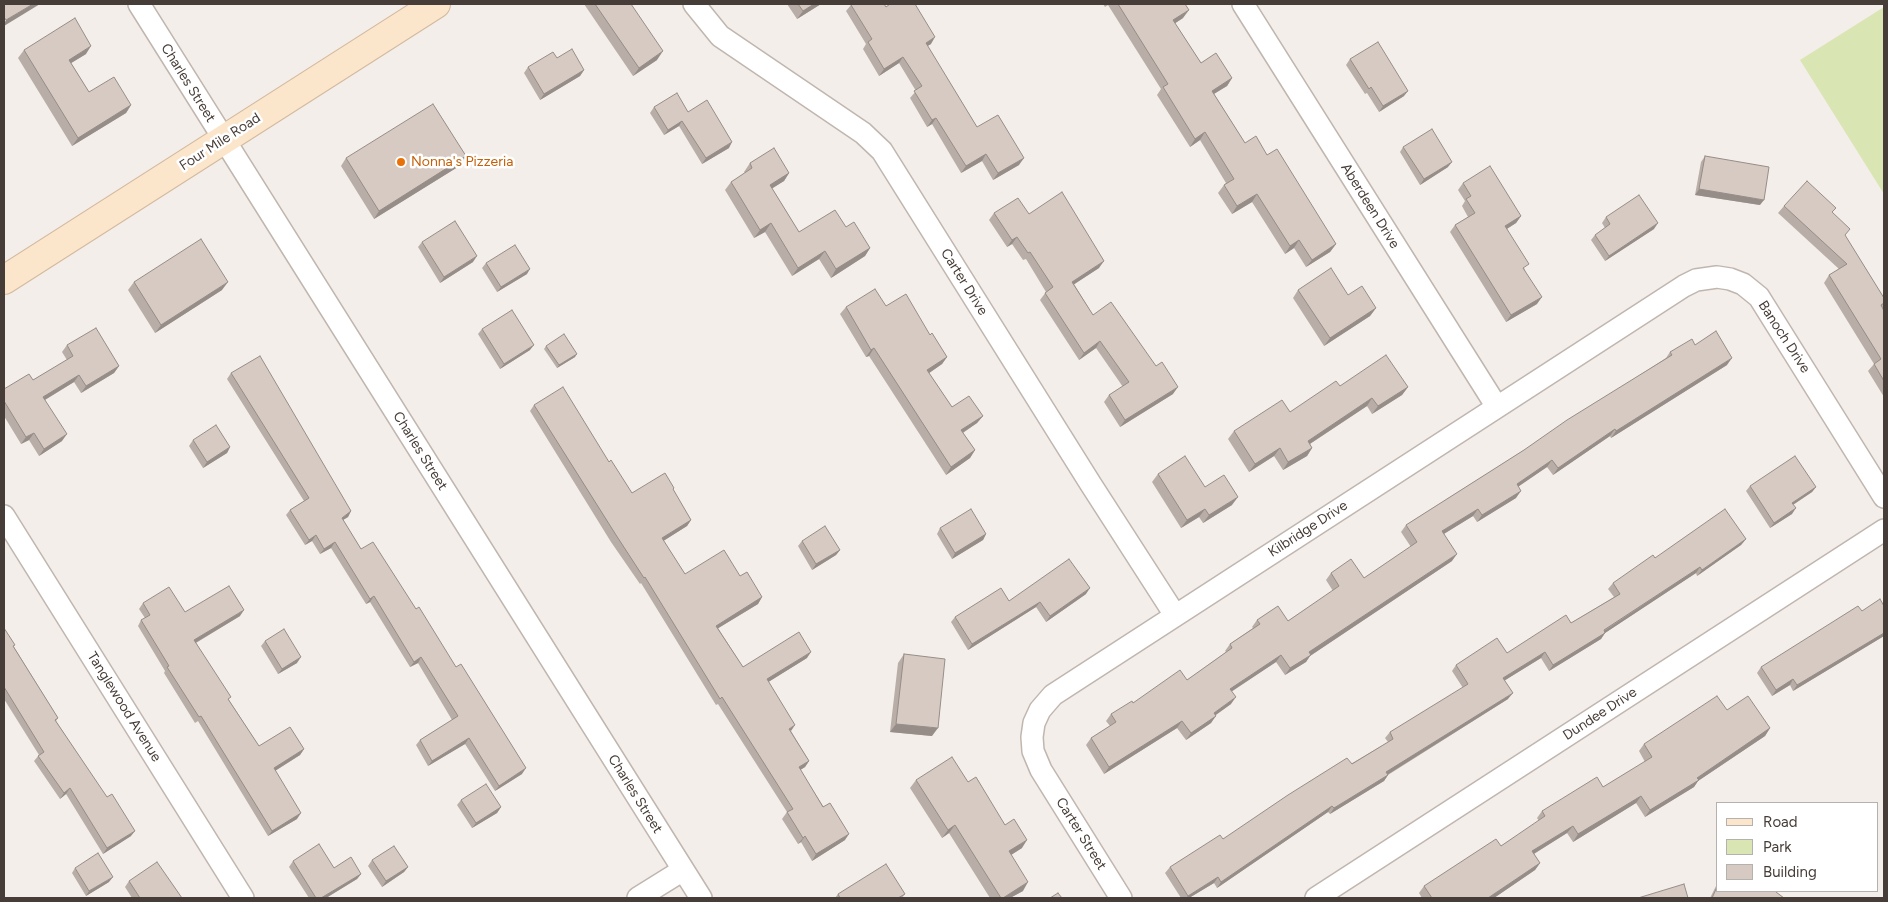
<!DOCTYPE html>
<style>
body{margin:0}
#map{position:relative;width:1888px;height:902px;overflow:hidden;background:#f3eee9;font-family:Figtree,sans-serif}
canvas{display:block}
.frame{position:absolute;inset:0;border:5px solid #473d38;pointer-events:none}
.legend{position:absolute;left:1716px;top:802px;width:162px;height:90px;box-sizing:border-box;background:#fff;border:1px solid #b5b1af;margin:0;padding:6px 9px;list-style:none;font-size:15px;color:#473d38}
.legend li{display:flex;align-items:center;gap:10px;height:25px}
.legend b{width:25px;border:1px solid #b5b1af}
</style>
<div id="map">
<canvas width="1888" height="902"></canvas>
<div class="frame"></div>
<ul class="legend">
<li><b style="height:6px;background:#fbe5cb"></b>Road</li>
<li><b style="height:14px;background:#dae5b4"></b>Park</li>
<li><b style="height:14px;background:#d7cac2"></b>Building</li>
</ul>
</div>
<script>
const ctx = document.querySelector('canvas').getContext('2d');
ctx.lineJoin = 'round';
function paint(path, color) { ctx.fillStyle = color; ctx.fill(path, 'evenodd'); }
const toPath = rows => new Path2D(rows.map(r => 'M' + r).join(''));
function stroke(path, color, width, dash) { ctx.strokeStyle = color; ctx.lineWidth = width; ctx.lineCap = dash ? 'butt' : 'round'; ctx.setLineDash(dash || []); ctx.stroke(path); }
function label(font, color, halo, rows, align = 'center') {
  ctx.font = font + ' Figtree,sans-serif'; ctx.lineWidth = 5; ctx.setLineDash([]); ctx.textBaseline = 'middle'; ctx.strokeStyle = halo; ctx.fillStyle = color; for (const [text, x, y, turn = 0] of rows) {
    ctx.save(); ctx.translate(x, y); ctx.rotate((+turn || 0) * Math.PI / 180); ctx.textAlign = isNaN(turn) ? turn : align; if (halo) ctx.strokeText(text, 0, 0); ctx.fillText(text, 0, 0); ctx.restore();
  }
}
paint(toPath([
 [1884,7,1884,194,1800,60]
]), '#dae5b4');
const street = toPath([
 [139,4,701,898],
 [694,4,720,36,863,133,882,151,1090,483,1175,615],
 [1243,4,1497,407],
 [4,516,243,898],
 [638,898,683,870],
 [1121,898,1041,770,1033,751,1032,737,1034,723,1040,710,1053,695,1684,286,1696,280,1717,277,1730,279,1743,284,1759,297,1884,497],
 [1316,898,1884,530]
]);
const secondary = toPath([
 [4,280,436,4]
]);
stroke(street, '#c1b6af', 24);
stroke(secondary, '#d3b99e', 30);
stroke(street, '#fff', 21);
stroke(secondary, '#fbe5cb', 28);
paint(toPath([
 [584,4,631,4,657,60,633,76],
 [787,4,821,4,797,19],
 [1103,4,1185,4,1183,18,1175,23,1201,63,1232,78,1227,86,1214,94,1245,143,1267,155,1336,244,1330,252,1306,267,1294,248,1285,254,1252,202,1232,214,1218,193,1224,185,1226,183,1200,140,1190,147,1157,95,1161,89,1108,5,1105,7],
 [851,5,886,7,931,44,927,46,977,127,1019,165,993,180,982,161,961,173,932,124,927,127,910,98,916,91,899,63,879,76,863,49,866,44,846,11],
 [24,50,86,54,71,63,89,92,131,105,126,113,72,146,18,58],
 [557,58,584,70,580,76,540,100,524,73,528,67],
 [1350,59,1404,96,1379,112,1367,93,1365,94,1346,65],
 [654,107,688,112,729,148,702,164,679,126,664,135,650,113],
 [1403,147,1448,167,1420,185,1400,152],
 [466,156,461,165,374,219,341,166,346,158],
 [1705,156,1760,205,1695,195,1701,162],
 [750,163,789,173,784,181,772,188,799,232,846,227,870,248,865,256,831,278,819,259,792,276,765,232,754,238,725,190,731,182,745,173,744,172],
 [1463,183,1521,216,1516,223,1507,229,1525,270,1537,304,1506,322,1450,232,1455,225,1468,217,1462,206,1465,201,1458,190],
 [1784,206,1832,213,1845,236,1884,298,1884,305,1882,308,1884,311,1884,397,1868,371,1874,364,1824,283,1829,275,1839,269,1778,213],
 [994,213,1029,214,1099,268,1074,284,1093,315,1173,394,1120,427,1104,402,1109,395,1123,387,1096,348,1079,360,1040,300,1046,292,1026,259,1023,260,1012,244,1007,247,989,220],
 [1606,217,1654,229,1605,261,1591,240,1595,235,1605,228,1602,223],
 [422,242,473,262,440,283,418,247],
 [486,263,527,274,497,292,482,268],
 [134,282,222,290,155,333,128,290],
 [1298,290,1348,295,1376,308,1370,316,1324,346,1293,298],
 [886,306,930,335,947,357,942,364,929,373,952,407,983,416,977,423,963,433,975,450,970,458,946,475,869,356,866,357,840,314,846,307],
 [482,329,530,350,500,369,478,334],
 [67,345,119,366,114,373,81,393,74,382,45,400,62,441,39,456,29,440,21,444,4,416,4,389,33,380,67,360,62,352],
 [1695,345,1727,365,1611,438,1610,436,1553,475,1547,467,1518,486,1516,498,1477,522,1473,516,1444,534,1452,561,1310,656,1306,662,1285,675,1276,662,1231,691,1231,704,1215,715,1211,723,1186,740,1177,728,1104,774,1086,745,1091,738,1110,726,1106,721,1111,714,1133,703,1187,680,1226,652,1225,651,1230,644,1253,628,1252,627,1257,620,1288,621,1333,591,1326,580,1331,573,1364,578,1411,547,1401,532,1406,525,1524,450,1666,358,1670,352],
 [546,346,575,357,557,368,544,349],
 [231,373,351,511,348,517,343,520,361,549,416,609,522,774,495,791,465,744,428,766,416,745,420,740,452,720,418,663,410,667,370,602,366,604,331,548,320,554,312,541,305,545,286,515,290,510,304,501,227,379],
 [1340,386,1408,387,1402,395,1372,414,1367,406,1310,444,1312,448,1307,456,1283,470,1274,456,1249,472,1228,439,1234,431,1290,412],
 [534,405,609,462,632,493,674,488,673,490,691,520,687,526,663,541,685,574,740,576,762,597,758,604,718,628,743,667,807,658,768,682,791,731,809,761,805,767,800,770,845,840,812,861,801,842,798,844,782,819,787,812,718,704,716,705,641,583,640,584,611,542,530,411],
 [193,440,230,447,227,453,203,468,189,446],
 [1158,474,1205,487,1232,505,1203,523,1199,517,1181,528,1152,482],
 [1750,486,1816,487,1812,492,1793,505,1792,514,1770,528,1746,491],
 [940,528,986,534,983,540,952,559,937,534],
 [1746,539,1741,545,1697,576,1696,573,1605,633,1601,639,1549,671,1541,658,1505,680,1508,699,1388,775,1384,781,1330,814,1328,812,1217,888,1214,883,1189,898,1181,898,1165,873,1170,867,1223,839,1388,742,1385,738,1390,732,1463,688,1452,671,1456,665,1507,653,1571,623,1614,597,1608,589,1613,583,1655,558],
 [802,541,840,550,836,555,812,570,798,546],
 [1086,594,1046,622,1036,607,968,650,951,622,955,617,1009,601],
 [143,603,185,612,240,616,196,643,229,700,259,746,304,749,300,755,275,771,297,819,268,836,198,721,195,723,164,673,165,671,138,626,141,620,145,618,139,609],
 [1884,606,1884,636,1793,691,1790,685,1772,696,1757,673,1761,667,1862,611],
 [4,628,14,647,58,718,56,721,131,836,103,854,66,794,60,799,34,761,39,755,4,699],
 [265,641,297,663,278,674,261,646],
 [904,654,932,736,890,732,898,663],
 [1727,710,1770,728,1765,736,1698,781,1694,787,1645,817,1636,803,1573,842,1567,833,1534,854,1540,863,1535,870,1494,898,1422,898,1419,893,1424,886,1501,846,1539,821,1537,818,1542,811,1603,787,1645,762,1639,751,1644,744],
 [916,780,968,782,1005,825,1022,848,1011,855,1023,891,1010,898,990,898,949,833,942,838,910,788],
 [461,800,501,807,497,813,472,828,457,805],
 [372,860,408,867,404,872,382,887,368,866],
 [293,861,334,868,361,874,357,879,326,898,309,898,289,867],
 [75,868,109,882,86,896,72,873],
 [129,881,182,898,132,898,125,887],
 [1717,884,1717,891,1776,892,1784,898,1710,898],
 [838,894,905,894,902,898,835,898]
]), '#b9aea7');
paint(toPath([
 [33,4,40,4,4,26,4,24,6,20],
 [814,4,821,4,797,19,803,11],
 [1189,10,1183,18,1168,28,1173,20],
 [935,37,931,44,921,50,926,43],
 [91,46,86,54,63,68,69,60],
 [663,51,657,60,633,76,639,68],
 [903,57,899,63,879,76,884,69],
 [584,70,580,76,540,100,544,94],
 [1232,78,1227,86,1207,98,1212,91],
 [1408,91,1404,96,1379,112,1383,106],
 [131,105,126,113,72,146,78,138],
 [936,118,932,124,927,127,932,120],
 [682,121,679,126,664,135,668,130],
 [1205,132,1200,140,1190,147,1195,139],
 [732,142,729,148,702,164,706,158],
 [986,154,982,161,961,173,966,166],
 [466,156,461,165,374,219,379,211],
 [1024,158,1019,165,993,180,998,173],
 [1452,162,1448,167,1420,185,1424,179],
 [789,173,784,181,765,193,770,185],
 [1699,189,1764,200,1760,205,1695,195],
 [1257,194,1252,202,1232,214,1237,206],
 [1521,216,1516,223,1500,233,1505,226],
 [771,223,765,232,754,238,760,230],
 [1658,223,1654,229,1605,261,1609,256],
 [1017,237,1012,244,1007,247,1012,240],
 [1299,240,1294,248,1285,254,1290,246],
 [1336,244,1330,252,1306,267,1312,260],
 [870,248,865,256,831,278,836,269],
 [825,251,819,259,792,276,798,268],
 [477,256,473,262,440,283,444,277],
 [1104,261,1099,268,1067,289,1072,282],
 [530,269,527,274,497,292,501,287],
 [228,282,222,290,155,333,161,325],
 [1542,297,1537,304,1506,322,1511,315],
 [1376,308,1370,316,1324,346,1330,338],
 [1100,341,1096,348,1079,360,1084,353],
 [534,345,530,350,500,369,504,364],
 [874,348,869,356,866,357,871,350],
 [577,354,575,357,557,368,559,365],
 [947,357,942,364,922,378,927,370],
 [1732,358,1727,365,1611,438,1616,431],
 [119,366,114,373,81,393,86,386],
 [79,375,74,382,38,404,43,397],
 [1178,387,1173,394,1120,427,1125,420],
 [1408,387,1402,395,1372,414,1378,406],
 [1372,398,1367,406,1302,449,1308,441],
 [983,416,977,423,956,437,961,430],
 [1615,429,1610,436,1553,475,1558,468],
 [34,433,29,440,21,444,26,437],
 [67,434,62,441,39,456,44,449],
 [230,447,227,453,203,468,207,462],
 [1280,448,1274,456,1249,472,1255,464],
 [1312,448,1307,456,1283,470,1288,462],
 [975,450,970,458,946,475,951,467],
 [1552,460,1547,467,1512,491,1517,484],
 [1816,487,1812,492,1788,508,1792,503],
 [1521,491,1516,498,1477,522,1482,515],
 [1238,497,1232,505,1203,523,1209,515],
 [1796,508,1792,514,1770,528,1774,523],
 [1205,509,1199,517,1181,528,1187,520],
 [1478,509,1473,516,1437,538,1442,531],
 [351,511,348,517,338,523,342,518],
 [691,520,687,526,657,545,662,538],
 [986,534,983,540,952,559,955,553],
 [316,535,312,541,305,545,309,540],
 [1746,539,1741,545,1697,576,1702,570],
 [335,542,331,548,320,554,324,549],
 [840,550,836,555,812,570,816,564],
 [1457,554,1452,561,1310,656,1306,662,1285,675,1290,668,1309,652],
 [1700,567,1696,573,1605,633,1601,639,1549,671,1553,665],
 [1090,588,1086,594,1046,622,1050,616],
 [374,596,370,602,366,604,370,599],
 [762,597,758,604,712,632,716,626],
 [1040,602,1036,607,968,650,972,644],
 [244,610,240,616,190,646,194,640],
 [1884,633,1884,636,1793,691,1797,685],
 [811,652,807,658,762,686,767,679],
 [1545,652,1541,658,1499,684,1503,678],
 [1281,655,1276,662,1225,696,1230,689],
 [301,657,297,663,278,674,282,669],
 [421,657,418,663,410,667,414,662],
 [1793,679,1790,685,1772,696,1776,690],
 [1513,693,1508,699,1382,778,1386,772],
 [1236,697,1231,704,1209,720,1214,713],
 [1216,716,1211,723,1186,740,1191,733],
 [1182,721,1177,728,1104,774,1109,767],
 [896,724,938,728,932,736,890,732],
 [795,725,791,731,789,729],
 [1770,728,1765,736,1698,781,1694,787,1645,817,1650,810],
 [469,738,465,744,428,766,432,761],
 [304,749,300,755,270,774,274,768],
 [809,761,805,767,794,774,799,767],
 [526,768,522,774,495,791,499,786],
 [1388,775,1384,781,1330,814,1334,808],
 [70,788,66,794,60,799,64,793],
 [1641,796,1636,803,1573,842,1578,834],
 [1332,806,1328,812,1217,888,1221,882],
 [501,807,497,813,472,828,476,823],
 [301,813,297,819,268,836,272,831],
 [955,825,949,833,942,838,948,830],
 [1573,826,1567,833,1527,858,1532,851],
 [135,831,131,836,103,854,107,848],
 [849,834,845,840,812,861,816,854],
 [805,836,801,842,798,844,803,838],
 [1027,840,1022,848,1003,860,1009,851],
 [1540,863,1535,870,1494,898,1488,898],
 [408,867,404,872,382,887,386,881],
 [361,874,357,879,326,898,321,898],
 [113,877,109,882,86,896,89,891],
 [1218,877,1214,883,1189,898,1186,898,1188,896],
 [1028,882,1023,891,1010,898,1003,898]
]), '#968d88');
const building = toPath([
 [4,4,33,4,6,20,4,17,4,4],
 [595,4,631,4,663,51,639,68,595,4],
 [798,4,814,4,803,11,798,4],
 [853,4,884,4,886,7,890,4,915,4,935,37,926,43,977,127,998,115,1024,158,998,173,986,154,966,166,936,118,932,120,914,91,922,86,903,57,884,69,868,42,872,39,851,5,853,4],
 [1118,4,1185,4,1189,10,1173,20,1201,63,1216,53,1232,78,1212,91,1245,143,1256,136,1267,155,1277,149,1336,244,1312,260,1299,240,1290,246,1257,194,1237,206,1224,185,1234,179,1205,132,1195,139,1163,87,1168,84,1118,4],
 [75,18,91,46,69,60,89,92,114,77,131,105,78,138,24,50,75,18],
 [1378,42,1408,91,1383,106,1371,87,1369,89,1350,59,1378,42],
 [572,49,584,70,544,94,528,67,553,52,557,58,572,49],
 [677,93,688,112,707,100,732,142,706,158,682,121,668,130,654,107,677,93],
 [433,104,466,156,379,211,346,158,433,104],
 [1432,129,1452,162,1424,179,1403,147,1432,129],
 [774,148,789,173,770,185,799,232,835,210,846,227,854,222,870,248,836,269,825,251,798,268,771,223,760,230,731,182,752,168,750,163,774,148],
 [1705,156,1769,167,1764,200,1699,189,1705,156],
 [1490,166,1521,216,1505,226,1529,264,1523,268,1542,297,1511,315,1455,225,1475,213,1466,199,1471,196,1463,183,1490,166],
 [1807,181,1836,208,1832,212,1850,229,1845,235,1884,298,1884,303,1881,305,1884,311,1884,381,1874,364,1881,359,1829,275,1847,264,1784,206,1807,181],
 [1062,192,1104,261,1072,282,1093,315,1111,302,1156,366,1162,362,1178,387,1125,420,1109,395,1129,382,1100,341,1084,353,1045,293,1053,287,1030,252,1028,253,1017,237,1012,240,994,213,1018,198,1029,214,1062,192],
 [1639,195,1658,223,1609,256,1595,235,1610,224,1606,217,1639,195],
 [455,221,477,256,444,277,422,242,455,221],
 [201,239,228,282,161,325,134,282,201,239],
 [515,245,530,269,501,287,486,263,515,245],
 [1331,268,1348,295,1362,286,1376,308,1330,338,1298,290,1331,268],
 [875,289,886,306,906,294,930,335,932,333,947,357,927,370,952,407,969,396,983,416,961,430,975,450,951,467,874,348,871,350,846,307,875,289],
 [512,310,534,345,504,364,482,329,512,310],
 [96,328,119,366,86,386,79,375,43,397,67,434,44,449,34,433,26,437,4,401,4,389,29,374,33,380,73,356,67,345,96,328],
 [1716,331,1732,358,1616,431,1615,429,1558,468,1552,460,1517,484,1521,491,1482,515,1478,509,1442,531,1457,554,1309,652,1311,655,1290,668,1281,655,1230,689,1236,697,1214,713,1216,716,1191,733,1182,721,1109,767,1091,738,1116,722,1111,714,1132,701,1133,703,1180,670,1187,680,1232,648,1230,644,1260,624,1257,620,1278,606,1288,621,1339,586,1331,573,1351,559,1364,578,1417,542,1406,525,1524,450,1567,420,1672,355,1670,352,1692,339,1695,345,1716,331],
 [564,334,577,354,559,365,546,346,564,334],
 [1386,355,1408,387,1378,406,1372,398,1308,441,1312,448,1288,462,1280,448,1255,464,1234,431,1282,400,1290,412,1336,381,1340,386,1386,355],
 [260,356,351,511,342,518,361,549,373,542,416,609,419,607,456,667,461,664,526,768,499,786,469,738,432,761,420,740,458,716,421,657,414,662,374,596,370,599,335,542,324,549,316,535,309,540,290,510,309,498,231,373,260,356],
 [563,387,609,462,611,460,632,493,665,473,674,488,673,489,691,520,662,538,685,574,724,550,740,576,747,572,762,597,716,626,743,667,799,632,811,652,767,679,795,725,789,729,809,761,799,767,823,807,830,803,849,834,816,854,805,836,803,838,787,812,793,809,722,697,720,699,645,577,644,578,616,535,534,405,563,387],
 [216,425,230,447,207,462,193,440,216,425],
 [1185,456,1205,487,1224,475,1238,497,1209,515,1205,509,1187,520,1158,474,1185,456],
 [1795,456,1816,487,1792,503,1796,508,1774,523,1750,486,1795,456],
 [971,509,986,534,955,553,940,528,971,509],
 [1725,509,1746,539,1702,570,1700,567,1604,630,1605,633,1553,665,1545,652,1503,678,1513,693,1386,772,1388,775,1334,808,1332,806,1221,882,1218,877,1188,896,1170,867,1220,835,1223,839,1288,795,1347,758,1352,764,1393,739,1390,732,1468,684,1456,665,1497,638,1507,653,1566,615,1571,623,1620,594,1613,583,1653,555,1655,558,1725,509],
 [825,526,840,550,816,564,802,541,825,526],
 [1069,559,1090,588,1050,616,1040,602,972,644,955,617,1001,588,1009,601,1069,559],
 [229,586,244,610,194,640,231,697,228,699,259,746,290,727,304,749,274,768,301,813,272,831,201,716,199,717,167,667,169,666,141,620,150,615,143,603,169,587,185,612,229,586],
 [1880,599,1884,606,1884,633,1797,685,1793,679,1776,690,1761,667,1858,606,1862,611,1880,599],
 [4,628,15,645,13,646,58,718,55,720,107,797,112,794,135,831,107,848,70,788,64,793,38,756,44,752,4,687,4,628],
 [284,629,301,657,282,669,265,641,284,629],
 [904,654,945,659,938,728,896,724,904,654],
 [1717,696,1727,710,1748,696,1770,728,1697,778,1699,780,1650,810,1641,796,1578,834,1573,826,1532,851,1540,863,1488,898,1432,898,1424,886,1496,839,1501,846,1545,816,1542,811,1597,777,1603,787,1652,757,1644,744,1717,696],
 [952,757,968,782,976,777,1005,825,1014,819,1027,840,1009,851,1028,882,1003,898,1001,898,955,825,948,830,916,780,952,757],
 [486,784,501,807,476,823,461,800,486,784],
 [319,844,334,868,351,857,361,874,321,898,316,898,293,861,319,844],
 [394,846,408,867,386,881,372,860,394,846],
 [98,853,113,877,89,891,75,868,98,853],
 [157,862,182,898,140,898,129,881,157,862],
 [886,864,905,894,898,898,840,898,838,894,886,864],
 [1684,884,1688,898,1638,898,1684,884],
 [1717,887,1717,891,1777,891,1776,892,1784,898,1712,898,1717,887],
 [1058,893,1062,898,1050,898,1058,893]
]);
paint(building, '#d7cac2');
stroke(building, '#968d88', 1);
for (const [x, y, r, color] of [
 [401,162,5,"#e8710a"]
]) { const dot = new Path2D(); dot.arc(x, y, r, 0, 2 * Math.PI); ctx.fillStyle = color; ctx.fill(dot); stroke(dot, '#fff', 2); }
label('14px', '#473d38', '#fff', [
 ["Charles Street",188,83,58],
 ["Four Mile Road",220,142,-33],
 ["Aberdeen Drive",1370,206,58],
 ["Carter Drive",964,282,58],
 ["Banoch Drive",1784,337,57],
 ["Charles Street",420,451,58],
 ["Kilbridge Drive",1308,529,-33],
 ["Tanglewood Avenue",124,707,58],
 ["Dundee Drive",1600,714,-33],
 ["Charles Street",635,794,58],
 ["Carter Street",1081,834,58]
]);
label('14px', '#c56008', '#fff', [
 ["Nonna's Pizzeria",411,162]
], 'left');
</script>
